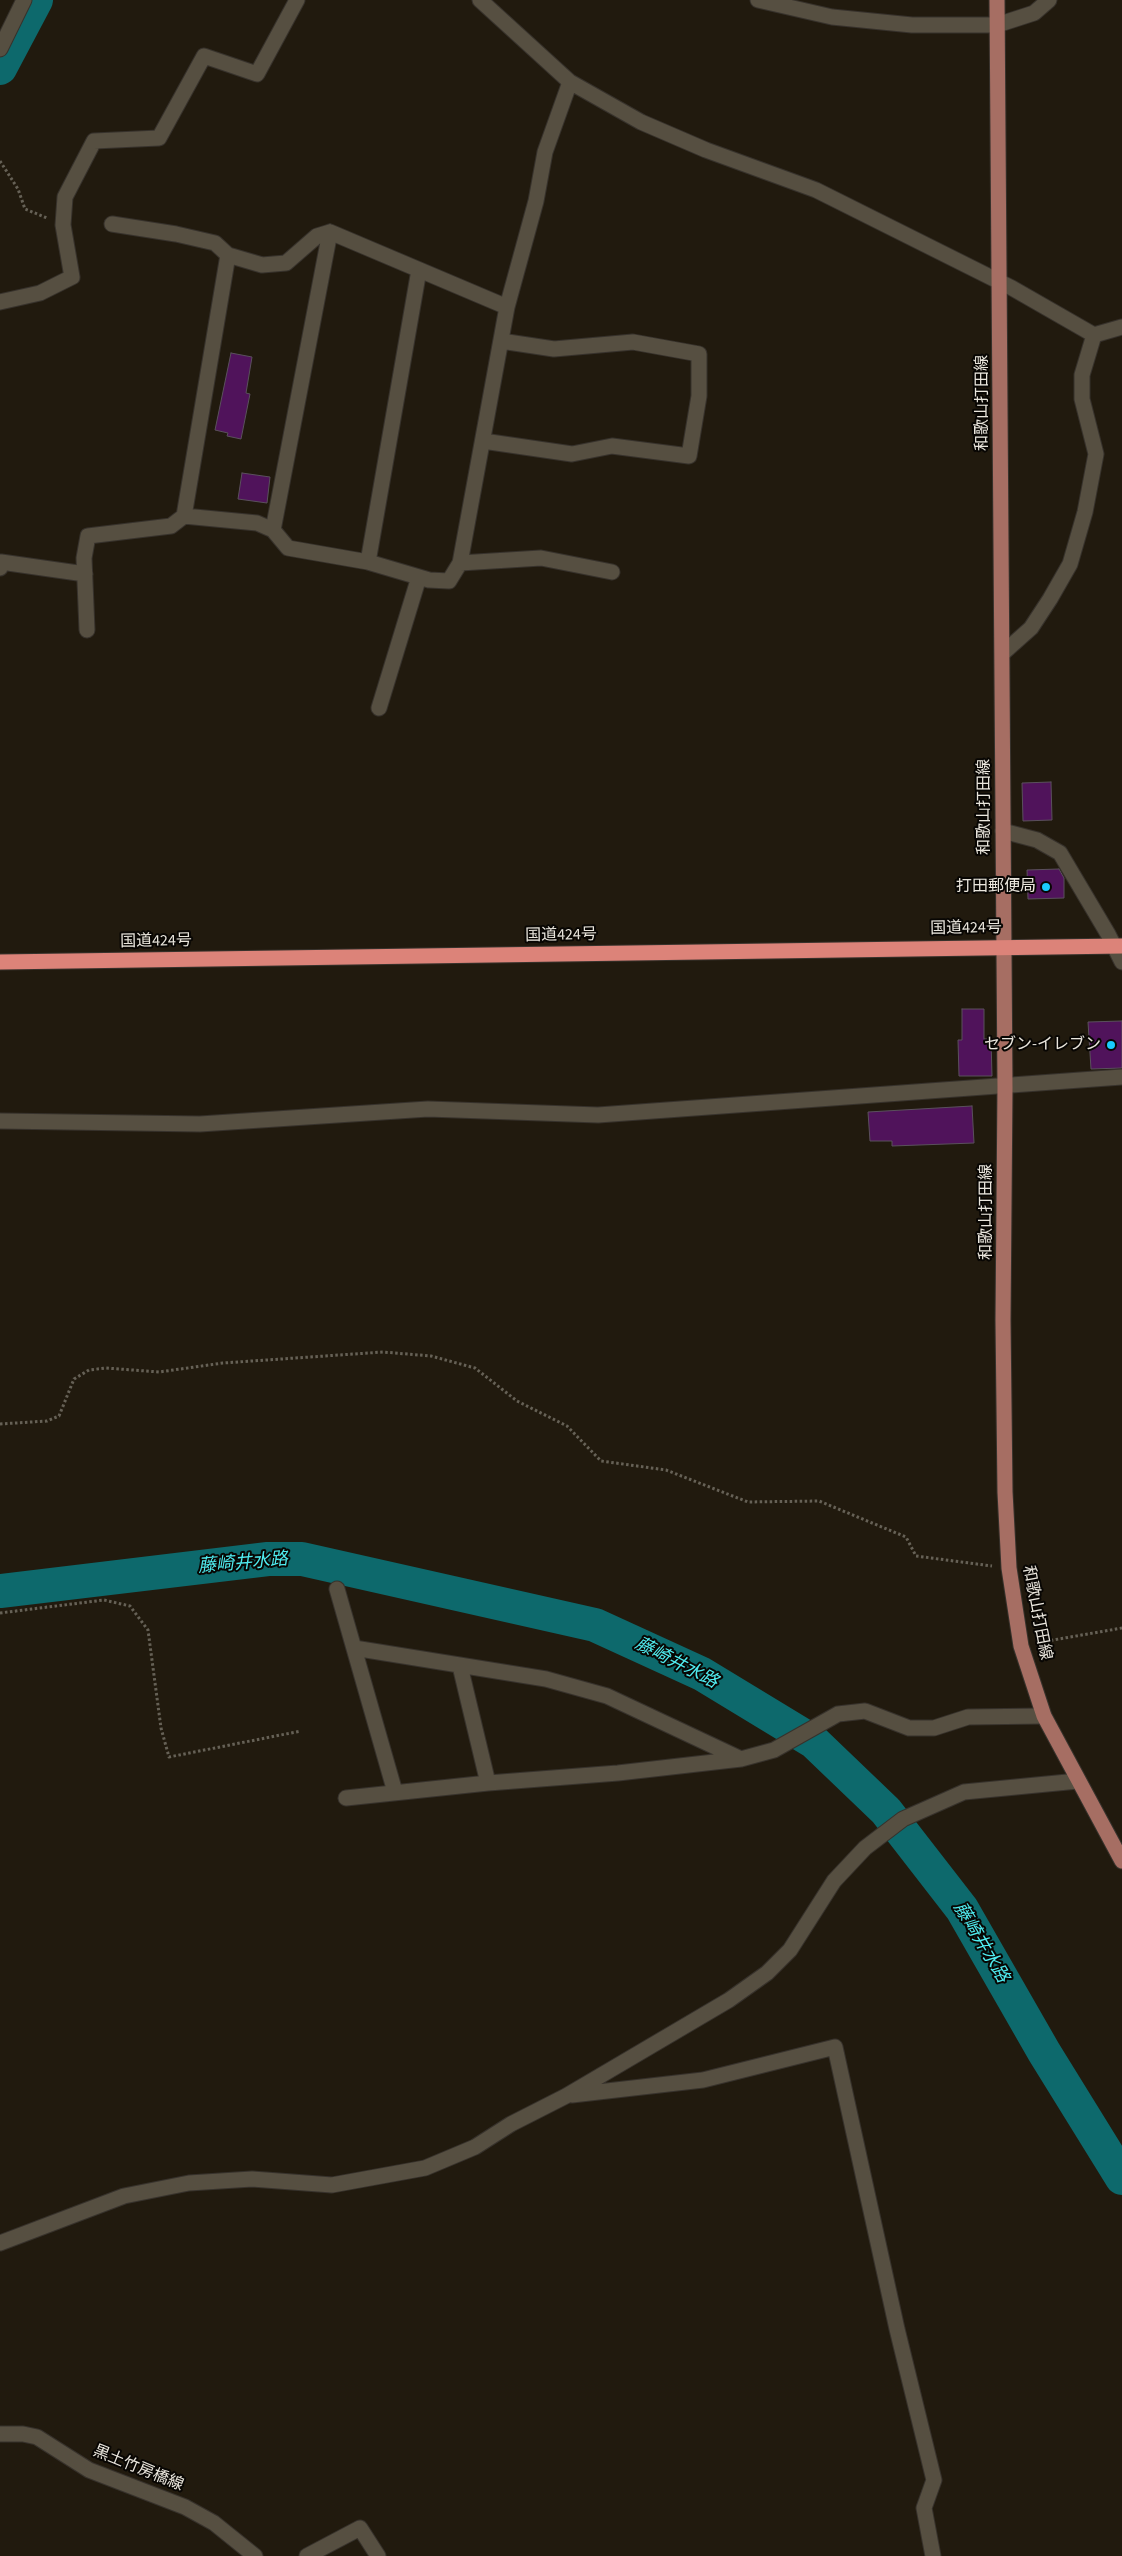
<!DOCTYPE html>
<meta charset="utf-8">
<style>
body{margin:0}
canvas{display:block;background:#211a0e}
</style>
<canvas width="1122" height="2556"></canvas>
<script>
const ctx = document.querySelector('canvas').getContext('2d');
ctx.lineJoin = 'round';
const toPath = rows => new Path2D(rows.map(r => 'M' + r).join(''));
function stroke(path, color, width, dash) { ctx.strokeStyle = color; ctx.lineWidth = width; ctx.lineCap = dash ? 'butt' : 'round'; ctx.setLineDash(dash || []); ctx.stroke(path); }
function paint(path, color) { ctx.fillStyle = color; ctx.fill(path, 'evenodd'); }
function label(font, color, halo, rows, align = 'center') {
  ctx.font = font + ' "Source Sans 3","Noto Sans JP",sans-serif'; ctx.lineWidth = 4; ctx.setLineDash([]); ctx.textBaseline = 'middle'; ctx.strokeStyle = halo; ctx.fillStyle = color; for (const [text, x, y, turn = 0] of rows) {
    ctx.save(); ctx.translate(x, y); ctx.rotate((+turn || 0) * Math.PI / 180); ctx.textAlign = isNaN(turn) ? turn : align; if (halo) ctx.strokeText(text, 0, 0); ctx.fillText(text, 0, 0); ctx.restore();
  }
}
stroke(toPath([
 [0,68,36,0],
 [0,1591,268,1559,302,1559,595,1625,702,1674,814,1742,886,1811,962,1909,1044,2052,1122,2178]
]), '#0d696c', 34);
const building = toPath([
 [231,353,252,357,246,393,250,394,241,439,227,436,228,433,215,430,231,353],
 [242,473,270,477,267,503,238,499,242,473],
 [1051,782,1052,820,1023,821,1022,783,1051,782],
 [1059,869,1064,878,1064,898,1028,899,1027,870,1059,869],
 [962,1009,984,1009,984,1039,991,1039,992,1076,959,1076,958,1040,962,1040,962,1009],
 [1122,1021,1122,1068,1091,1069,1088,1022,1122,1021],
 [972,1106,974,1143,892,1146,892,1141,870,1141,868,1112,972,1106]
]);
paint(building, '#50135b');
stroke(building, '#5a505c', 1);
const minor = toPath([
 [480,0,570,82,641,122,706,150,816,190,1012,288,1094,335,1122,327],
 [758,0,832,17,912,25,997,25,1034,13,1049,0],
 [0,49,24,0],
 [112,224,176,234,215,243,228,255,262,265,286,263,317,236,330,232],
 [330,232,507,307,460,563,449,581,429,580,368,562,288,548,273,530,330,232],
 [0,302,40,293,72,277,63,225,65,197,94,141,159,138,204,56,257,74,297,0],
 [507,307,536,201,545,152,570,82],
 [483,441,572,454,612,446,689,456,699,396,699,354,633,342,554,349,501,341],
 [184,516,257,523,273,530],
 [368,562,419,270],
 [460,563,541,558,612,572],
 [0,568,1,562,85,574],
 [87,630,84,558,88,536,171,526,184,516,228,255],
 [1003,653,1031,628,1050,599,1070,564,1085,512,1096,454,1082,399,1082,375,1094,335],
 [379,708,419,577],
 [1003,831,1037,840,1060,853,1108,934,1122,962],
 [0,1121,200,1124,428,1109,598,1115,1122,1077],
 [337,1589,395,1792],
 [354,1648,546,1679,607,1696,741,1759],
 [460,1666,488,1783],
 [346,1798,488,1783,618,1773,741,1759,774,1750,838,1714,865,1711,909,1728,934,1728,968,1717,1044,1716],
 [572,2095,703,2080,835,2047,897,2329,934,2480,924,2508,933,2556],
 [0,2243,124,2196,189,2183,252,2179,332,2185,425,2168,475,2147,511,2124,566,2096,729,2000,767,1973,790,1950,834,1881,865,1848,903,1819,964,1792,1078,1781],
 [0,2434,23,2434,37,2437,89,2470,185,2507,214,2523,255,2556],
 [307,2556,360,2528,378,2556]
]);
const major = toPath([
 [997,0,1005,1087,1003,1320,1005,1492,1009,1568,1021,1646,1044,1716,1122,1861]
]);
const highway = toPath([
 [0,962,1122,946]
]);
stroke(minor, '#37322c', 17);
stroke(major, '#37322c', 17);
stroke(highway, '#37322c', 17);
stroke(toPath([
 [0,161,18,189,25,209,47,218],
 [0,1424,47,1421,59,1416,74,1379,89,1370,106,1368,159,1372,223,1363,383,1352,431,1356,475,1368,517,1401,567,1426,601,1461,666,1470,748,1502,819,1501,906,1537,916,1556,992,1566],
 [0,1613,104,1600,130,1606,148,1630,161,1728,169,1757,301,1731],
 [1036,1643,1122,1628]
]), '#666156', 3, [2.5, 2.5]);
stroke(minor, '#564f41', 15);
stroke(major, '#a66e63', 15);
stroke(highway, '#dc8379', 15);
for (const [x, y, r, color] of [
 [1046,887,5,"#19cafc"],
 [1111,1045,5,"#19cafc"]
]) { const dot = new Path2D(); dot.arc(x, y, r, 0, 2 * Math.PI); ctx.fillStyle = color; ctx.fill(dot); stroke(dot, '#080603', 2); }
label('16px', '#eae6dd', '#080603', [
 ["和歌山打田線",983,403,-90],
 ["和歌山打田線",985,807,-90],
 ["国道424号",966,929,-1],
 ["国道424号",561,936,-1],
 ["国道424号",156,942,-1],
 ["和歌山打田線",987,1212,-90],
 ["和歌山打田線",1036,1613,79],
 ["黒土竹房橋線",138,2469,22]
]);
label('16px', '#eae6dd', '#080603', [
 ["打田郵便局",1036,887],
 ["セブン-イレブン",1101,1045]
], 'right');
label('italic 18px', '#4febef', '#080603', [
 ["藤崎井水路",243,1564,-5],
 ["藤崎井水路",676,1664,27],
 ["藤崎井水路",980,1943,59]
]);
</script>
